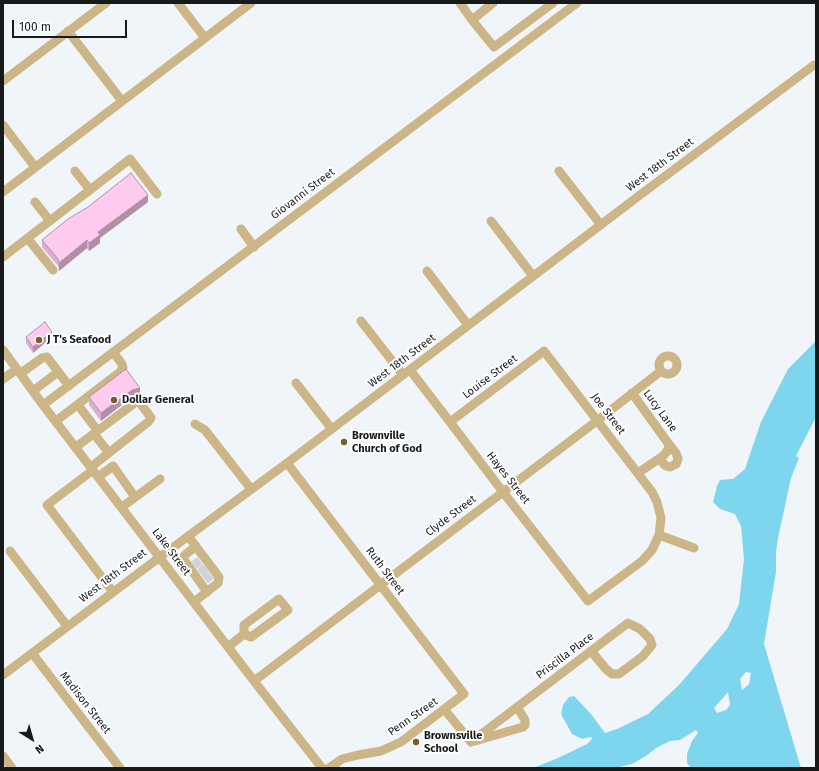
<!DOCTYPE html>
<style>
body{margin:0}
#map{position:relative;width:819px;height:771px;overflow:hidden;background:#f0f5fa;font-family:"Fira Sans",sans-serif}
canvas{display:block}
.frame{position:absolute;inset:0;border:4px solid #17191b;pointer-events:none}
.north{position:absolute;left:12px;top:719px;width:40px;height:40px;-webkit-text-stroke:3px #fff;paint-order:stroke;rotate:143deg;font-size:11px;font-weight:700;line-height:16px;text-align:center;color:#17191b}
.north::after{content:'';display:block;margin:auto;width:14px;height:18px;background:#17191b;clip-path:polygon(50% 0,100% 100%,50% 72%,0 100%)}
.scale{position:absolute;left:12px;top:20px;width:115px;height:18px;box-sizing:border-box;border:2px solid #17191b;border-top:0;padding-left:5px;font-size:12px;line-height:14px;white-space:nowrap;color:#17191b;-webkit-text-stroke:3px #fff;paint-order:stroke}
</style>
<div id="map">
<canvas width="819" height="771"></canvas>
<div class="frame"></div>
<div class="north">N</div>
<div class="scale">100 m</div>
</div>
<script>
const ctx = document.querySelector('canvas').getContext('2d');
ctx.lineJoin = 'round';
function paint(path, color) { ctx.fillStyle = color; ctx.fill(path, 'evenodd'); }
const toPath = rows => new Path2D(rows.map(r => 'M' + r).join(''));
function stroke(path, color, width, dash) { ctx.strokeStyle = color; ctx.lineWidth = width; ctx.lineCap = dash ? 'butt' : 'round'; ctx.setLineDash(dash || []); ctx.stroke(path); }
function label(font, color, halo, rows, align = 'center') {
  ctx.font = font + ' "Fira Sans",sans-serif'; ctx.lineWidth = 4; ctx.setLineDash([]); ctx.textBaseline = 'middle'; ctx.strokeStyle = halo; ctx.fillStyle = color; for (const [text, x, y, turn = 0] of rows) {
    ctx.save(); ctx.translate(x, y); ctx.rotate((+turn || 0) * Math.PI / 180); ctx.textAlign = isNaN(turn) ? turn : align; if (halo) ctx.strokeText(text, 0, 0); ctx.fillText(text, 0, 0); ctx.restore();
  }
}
paint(toPath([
 [816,341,816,417,796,456,799,458,791,478,778,538,776,552,776,572,764,644,801,768,691,768,687,763,687,754,692,741,698,733,696,730,680,740,670,741,656,748,646,756,632,764,615,768,533,768,558,758,587,744,592,739,591,737,582,739,572,734,561,714,563,705,569,697,574,696,591,714,605,733,617,729,648,714,679,685,727,629,739,604,744,559,741,526,735,514,720,509,713,502,717,486,720,480,733,479,745,469,761,422,788,369],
 [746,672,751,673,749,684,740,692,726,710,717,713,714,708]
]), '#7dd6ed');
stroke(toPath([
 [731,667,739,716]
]), '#7dd6ed', 14);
stroke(toPath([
 [194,565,200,561],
 [200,573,206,568],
 [205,580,211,575]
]), '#cfd4d9', 9, [9, 4.5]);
stroke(toPath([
 [178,3,205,38],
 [460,3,472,20],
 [493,3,472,20,494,47,553,3],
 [68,31,122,101],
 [3,81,106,3],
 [3,125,35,167],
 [75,171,90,190],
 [559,171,601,225],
 [3,192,251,3],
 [35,202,50,221],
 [491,221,533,276],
 [241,229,254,247],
 [28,239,53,270],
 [3,257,130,159,157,194],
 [427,271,468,325],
 [361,321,403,375],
 [3,350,43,405,254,681,322,768],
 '659 365a9 9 0 1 1 18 0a9 9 0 1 1-18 0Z',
 [410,370,450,422,503,492,588,601,642,561,652,550,659,535,660,527,661,518,657,502,652,492,544,351,450,422],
 [21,373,42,358,47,357,69,386],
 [3,379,17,369],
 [296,383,331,428],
 [33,391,58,372],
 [632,393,668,443,669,449,663,456,638,473],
 [43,405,577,3],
 [78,405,94,426],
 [56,421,120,372,123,368,122,364,113,352],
 [195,424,205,430,251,489],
 [94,434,109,453],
 [76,447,136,402,140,403,149,415,151,418,148,422,91,467],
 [659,459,666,466,670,467,676,464,678,459,676,453,668,443],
 [287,463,464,694,401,742,381,751,358,755,342,759,329,768],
 [93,470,47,505,113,592],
 [98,477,113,466,135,497],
 [122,507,160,479],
 [659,535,694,548],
 [188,536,219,577,218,583,194,602],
 [196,546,185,555,183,558,185,561,207,592],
 [10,551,67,626],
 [279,599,288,610,251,637,244,634,244,625,279,599],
 [228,647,244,634],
 [32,653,120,768],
 [3,675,160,557,287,463,640,195,814,65],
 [254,681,598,420,661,371],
 [444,709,471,742,591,651,628,623,640,629,650,639,652,645,643,656,619,674,612,674,606,669,591,651],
 [475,741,523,727,525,725,525,720,517,707],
 [3,756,12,768]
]), '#ccb586', 9);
paint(toPath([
 [148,202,100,238,100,243,89,251,87,248,59,271,58,266,42,247,42,240],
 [26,337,52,337,33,353,26,343],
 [140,395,132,397,101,421,89,405,89,397]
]), '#daafcd');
paint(toPath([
 [148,195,148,202,100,238,100,243,89,251,89,243,98,232],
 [87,240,87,248,59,271,59,263],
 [52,332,52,337,33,353,33,347],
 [140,388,140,395,132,397,101,421,101,413,132,390]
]), '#b28ea7');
const building = toPath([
 [131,173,148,195,98,232,100,235,89,243,87,240,59,263,58,259,42,240,68,219,88,207,131,173],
 [45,322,52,332,33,347,26,337,45,322],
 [126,369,140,388,132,390,101,413,89,397,126,369]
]);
paint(building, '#fecbee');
stroke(building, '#b28ea7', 1);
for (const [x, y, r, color] of [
 [39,340,4,"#755d2e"],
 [114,400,4,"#755d2e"],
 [344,442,4,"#755d2e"],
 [416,742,4,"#755d2e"]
]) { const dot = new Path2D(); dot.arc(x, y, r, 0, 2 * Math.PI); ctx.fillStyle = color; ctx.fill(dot); stroke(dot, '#fff', 1.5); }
label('11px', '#17191b', '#fff', [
 ["West 18th Street",660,165,-37],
 ["Giovanni Street",303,194,-37],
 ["West 18th Street",402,361,-37],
 ["Louise Street",490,377,-37],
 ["Lucy Lane",660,411,54],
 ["Joe Street",608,414,53],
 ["Hayes Street",508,478,52],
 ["Clyde Street",451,516,-37],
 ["Lake Street",171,552,53],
 ["Ruth Street",385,571,53],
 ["West 18th Street",113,576,-37],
 ["Priscilla Place",565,656,-37],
 ["Madison Street",85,703,52],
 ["Penn Street",413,717,-35]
]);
label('bold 11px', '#17191b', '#fff', [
 ["J T's Seafood",47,340],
 ["Dollar General",122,400],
 ["Brownville",352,436],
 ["Church of God",352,449],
 ["Brownsville",424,736],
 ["School",424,749]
], 'left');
</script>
